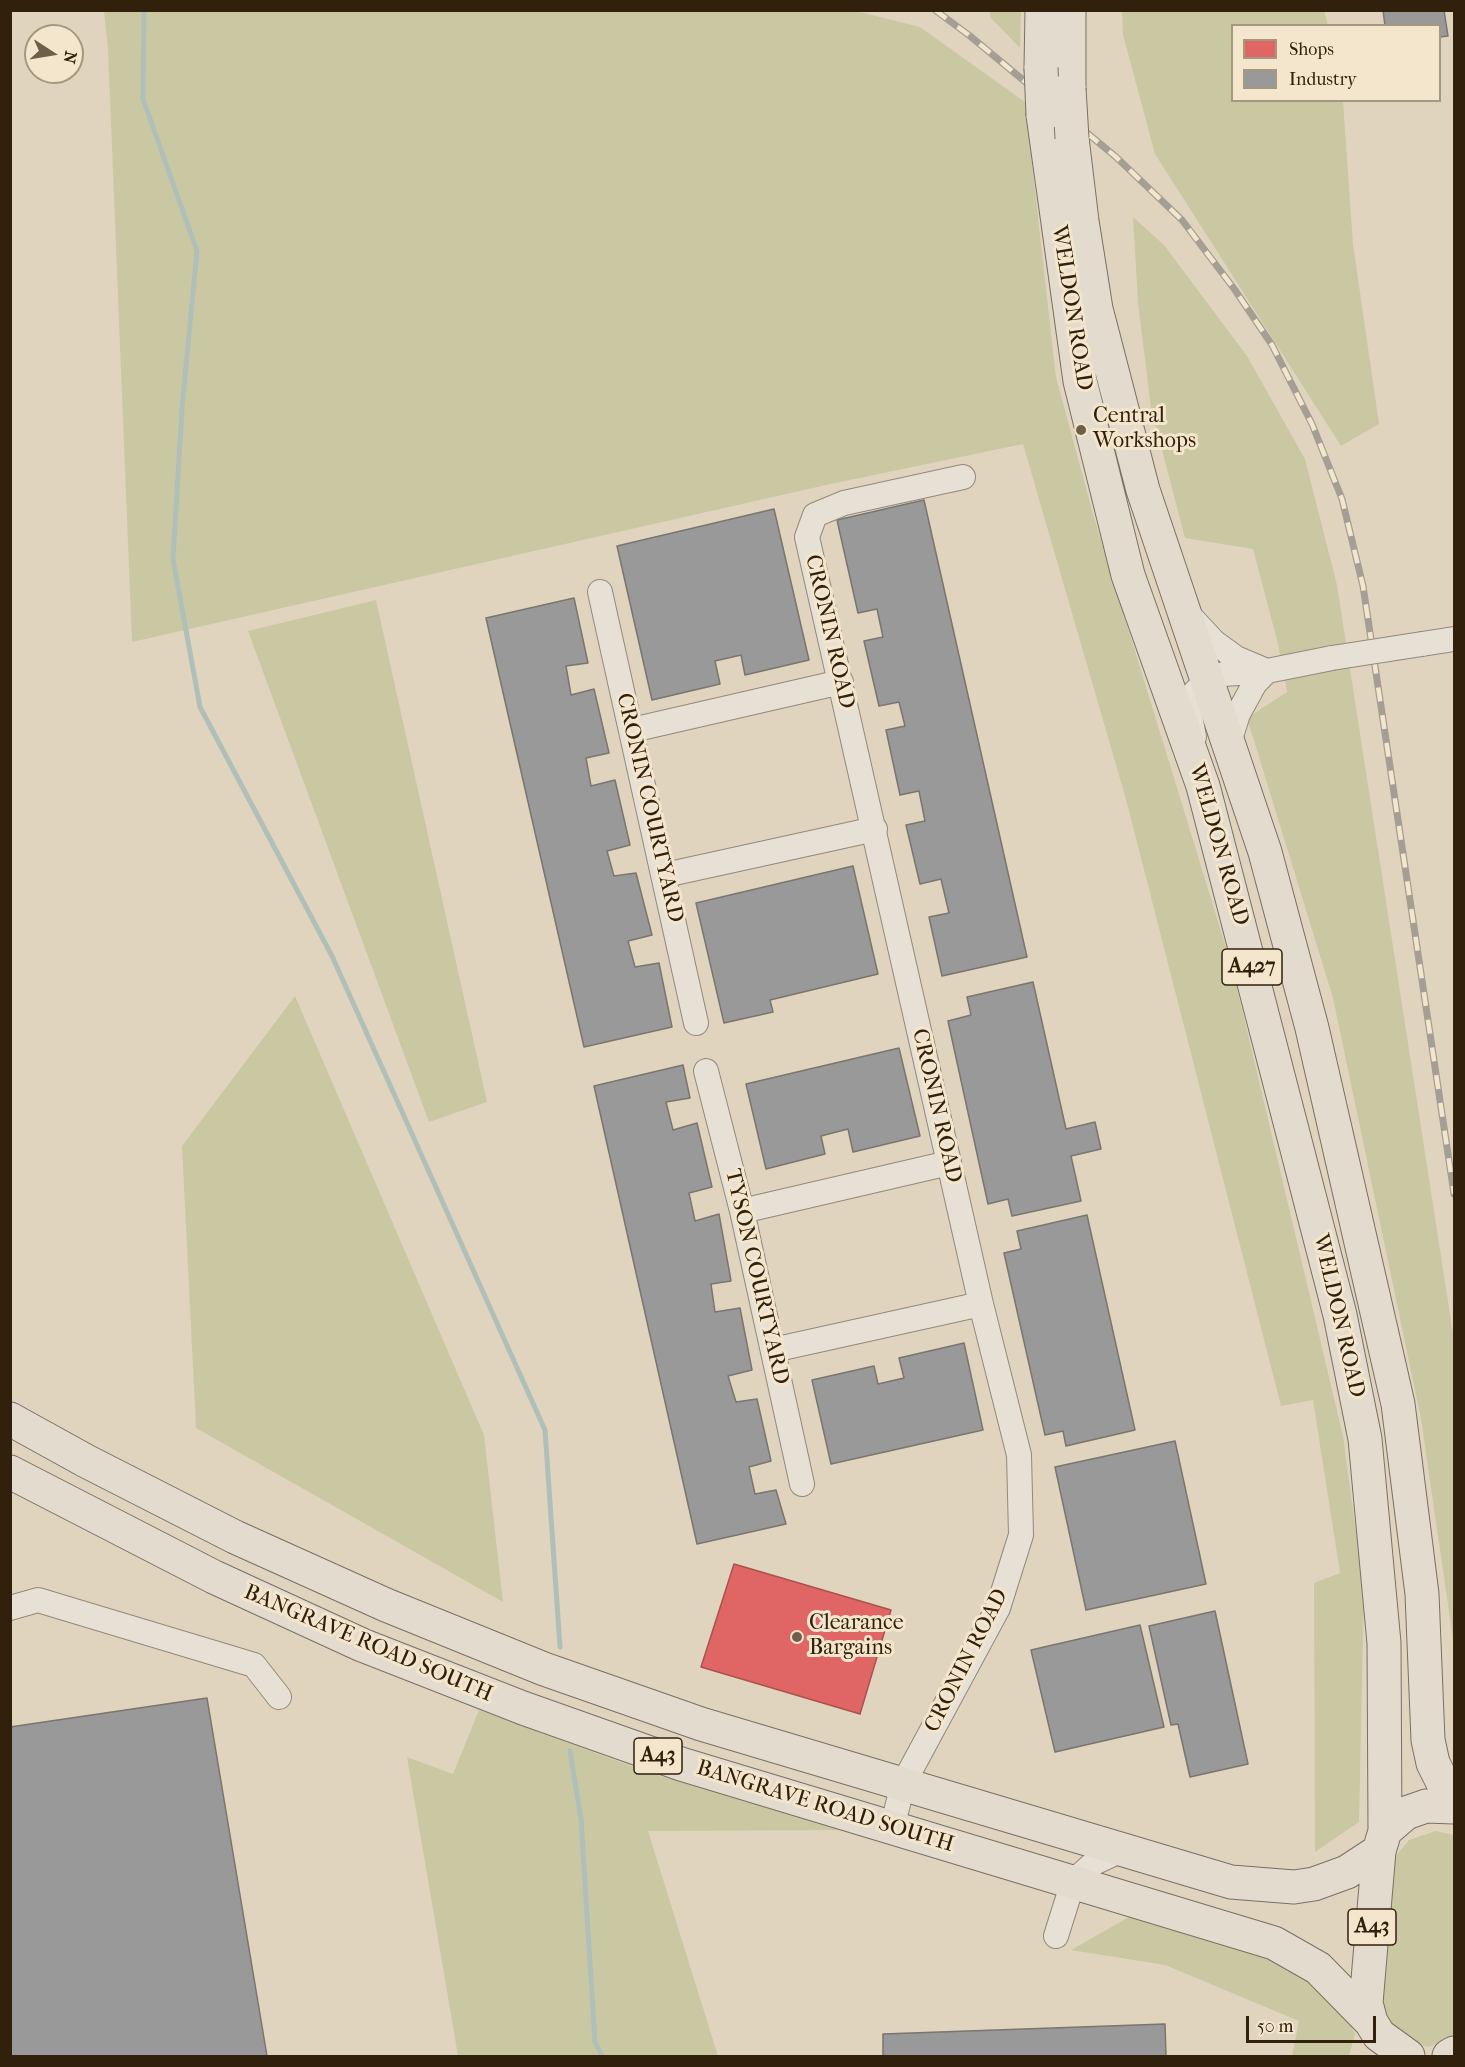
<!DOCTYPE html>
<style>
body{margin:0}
#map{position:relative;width:1465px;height:2067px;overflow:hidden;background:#e0d4bf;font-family:"IM FELL French Canon",serif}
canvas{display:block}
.frame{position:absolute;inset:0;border:12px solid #31200b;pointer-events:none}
.legend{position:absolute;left:1231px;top:24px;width:210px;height:78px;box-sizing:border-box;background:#f4e6cc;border:2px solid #a6977f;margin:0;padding:8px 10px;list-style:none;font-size:18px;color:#31200b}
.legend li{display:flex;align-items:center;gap:12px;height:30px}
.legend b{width:30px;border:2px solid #a6977f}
.north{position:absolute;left:24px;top:24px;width:60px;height:60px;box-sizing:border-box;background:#f4e6cc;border:2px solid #a6977f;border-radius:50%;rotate:102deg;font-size:16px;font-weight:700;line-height:24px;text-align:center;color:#31200b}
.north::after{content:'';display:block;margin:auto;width:21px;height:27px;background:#6e5f4a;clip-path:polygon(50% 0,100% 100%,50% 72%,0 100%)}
.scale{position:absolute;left:1246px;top:2016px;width:130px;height:27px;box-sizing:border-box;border:3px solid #31200b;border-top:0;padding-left:8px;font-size:18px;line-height:21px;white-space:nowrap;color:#31200b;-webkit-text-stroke:4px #f4e6cc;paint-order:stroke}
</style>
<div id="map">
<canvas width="1465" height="2067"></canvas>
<div class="frame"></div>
<ul class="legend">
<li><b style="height:16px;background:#e06666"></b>Shops</li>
<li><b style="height:16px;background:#999"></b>Industry</li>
</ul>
<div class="north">N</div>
<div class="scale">50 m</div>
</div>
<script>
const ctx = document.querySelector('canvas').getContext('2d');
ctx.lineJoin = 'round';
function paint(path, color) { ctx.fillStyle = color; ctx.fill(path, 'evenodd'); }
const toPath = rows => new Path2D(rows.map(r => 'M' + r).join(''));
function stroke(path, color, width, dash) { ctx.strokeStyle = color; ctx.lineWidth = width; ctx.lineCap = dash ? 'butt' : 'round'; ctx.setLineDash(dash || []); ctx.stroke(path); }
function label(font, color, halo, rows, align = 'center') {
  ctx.font = font + ' "IM FELL French Canon",serif'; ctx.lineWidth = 6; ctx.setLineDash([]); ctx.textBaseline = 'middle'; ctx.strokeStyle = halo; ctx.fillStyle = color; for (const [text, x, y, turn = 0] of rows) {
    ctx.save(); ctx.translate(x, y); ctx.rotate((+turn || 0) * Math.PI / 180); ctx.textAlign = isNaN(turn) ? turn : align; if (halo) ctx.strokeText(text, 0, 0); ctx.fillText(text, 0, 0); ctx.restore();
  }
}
paint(toPath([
 [104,11,856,11,920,27,1025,102,1056,377,1093,514,1232,967,1343,1436,1364,1591,1359,1822,1315,1852,1314,1583,1340,1573,1313,1400,1281,1406,1127,803,1023,444,826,485,132,642,108,49],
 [990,11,1021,11,1020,48,990,17],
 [1122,11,1324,11,1328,25,1232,26,1232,100,1343,101,1353,244,1379,424,1341,446,1155,154,1123,35],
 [1133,217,1164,245,1247,356,1305,459,1337,585,1454,1340,1454,1646,1421,1419,1333,998,1247,718,1287,692,1278,644,1253,549,1185,538,1151,408,1138,303],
 [376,600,487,1102,429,1122,248,631],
 [295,996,484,1435,503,1602,196,1428,182,1146],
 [479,1710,653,1774,858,1830,648,1831,718,2056,458,2056,407,1757,453,1774],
 [1436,1831,1454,1835,1454,2038,1428,2047,1416,2044,1387,2022,1376,1986,1394,1858,1409,1840],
 [1136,1913,1281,1961,1340,2002,1355,2034,1349,2056,1292,2056,1299,2021,1165,1965,1071,1950]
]), '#cac8a3');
const shops = toPath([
 [734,1564,891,1610,860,1714,701,1667,734,1564]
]);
paint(shops, '#e06666');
stroke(shops, '#ac514b', 1.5);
const industry = toPath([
 [1383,10,1444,10,1448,36,1440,37,1440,26,1385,26,1383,10],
 [924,500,1027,957,942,976,929,917,949,913,941,879,920,884,906,825,925,821,919,791,900,795,886,730,905,726,899,702,879,706,864,641,883,637,877,609,858,613,837,520,924,500],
 [774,509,809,660,745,675,741,655,715,661,720,684,652,700,617,546,774,509],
 [574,598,588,663,566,666,571,695,594,689,609,753,586,758,591,786,615,780,630,845,607,851,614,876,636,873,652,935,628,941,635,967,659,963,672,1027,584,1047,486,618,574,598],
 [853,866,878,974,770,1000,773,1012,724,1023,696,903,853,866],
 [1033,982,1066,1129,1095,1122,1101,1149,1071,1156,1081,1201,1012,1216,1008,1199,988,1204,948,1021,971,1015,967,997,1033,982],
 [899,1048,920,1136,853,1152,848,1129,821,1136,825,1154,766,1169,746,1084,899,1048],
 [683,1065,690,1098,666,1102,673,1130,697,1123,712,1187,689,1193,695,1221,719,1214,731,1281,711,1284,715,1312,740,1308,752,1370,728,1376,736,1402,757,1399,771,1461,749,1467,755,1494,776,1490,786,1524,697,1544,594,1086,683,1065],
 [1087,1215,1135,1430,1066,1446,1063,1431,1045,1435,1004,1253,1021,1249,1017,1231,1087,1215],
 [964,1343,983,1430,831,1464,812,1380,874,1366,878,1384,904,1378,899,1358,964,1343],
 [1175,1441,1206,1584,1086,1610,1055,1467,1175,1441],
 [1215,1611,1248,1764,1190,1777,1178,1724,1171,1725,1149,1626,1215,1611],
 [1140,1625,1164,1727,1055,1752,1031,1650,1140,1625],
 [207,1698,267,2056,10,2056,10,1727,207,1698],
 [1165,2024,1166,2056,883,2056,883,2034,1165,2024]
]);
paint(industry, '#999');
stroke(industry, '#7a756e', 1.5);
stroke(toPath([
 [144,10,143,99,197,251,182,408,173,559,200,707,332,956,545,1430,560,1647],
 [570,1751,581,1819,595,2042,602,2056]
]), '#b0c0b8', 5);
const minor = toPath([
 [600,592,696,1023],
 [1188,614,1214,642,1236,658,1262,669],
 [1422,644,1454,639],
 [632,730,841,682],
 [1194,737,1189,710,1195,692,1208,679,1224,674,1267,671,1332,658],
 [1229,742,1238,714,1255,683,1267,671],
 [665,875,875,829],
 [706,1071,742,1211,802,1484],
 [742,1211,949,1163],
 [773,1350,981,1304],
 [10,1608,38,1600,254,1665,279,1697],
 [892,1828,903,1784,998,1608,1021,1535,1019,1455,981,1304,807,537,815,515,844,503,963,477],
 [1056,1936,1073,1882,1094,1863,1124,1849]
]);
const highway = toPath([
 [1041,68,1042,10],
 [1069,89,1069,10],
 [1043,115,1080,381,1128,575,1203,786,1340,1315,1365,1439,1384,1643,1385,1831],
 [1072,138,1082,221,1096,309,1143,490,1265,852,1312,1028,1398,1404,1422,1594,1428,1740,1433,1763,1442,1781,1454,1795],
 [10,1419,86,1461,235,1537,386,1605,544,1669,701,1724,1231,1882,1294,1887,1314,1884,1347,1872,1379,1851],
 [10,1472,214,1577,362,1645,523,1708,681,1764,1274,1943,1318,1968,1371,2022],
 [1408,2056,1379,2035,1371,2022,1366,2003,1379,1851,1385,1831,1406,1813,1426,1806,1454,1807],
 [1449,2056,1454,2053]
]);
stroke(minor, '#92897a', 26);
stroke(highway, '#797063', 35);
stroke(minor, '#e6e0d5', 24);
stroke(highway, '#e2dbce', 33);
const rail = toPath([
 [935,10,970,36,1116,157,1182,220,1235,290,1272,345,1312,424,1342,499,1363,586,1454,1194]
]);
stroke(rail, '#a49e94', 7);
stroke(rail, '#f4e6cc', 4.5, [14]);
const minorBridge = toPath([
 [1332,658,1422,644]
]);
const highwayBridge = toPath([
 [1041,68,1043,115],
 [1069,89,1072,138]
]);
stroke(minorBridge, '#92897a', 26, []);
stroke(highwayBridge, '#797063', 35, []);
stroke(minorBridge, '#e6e0d5', 24);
stroke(highwayBridge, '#e2dbce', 33);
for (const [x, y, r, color] of [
 [1081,430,6,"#6e5f4a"],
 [797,1637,6,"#6e5f4a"]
]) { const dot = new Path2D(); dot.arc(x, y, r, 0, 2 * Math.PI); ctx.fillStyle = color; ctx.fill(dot); stroke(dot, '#f4e6cc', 2); }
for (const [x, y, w] of [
 [1252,967,60],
 [658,1756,48],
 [1372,1927,48]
]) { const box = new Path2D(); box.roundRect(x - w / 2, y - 18, w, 36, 4.5); ctx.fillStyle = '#f4e6cc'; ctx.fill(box); stroke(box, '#31200b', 1.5); }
label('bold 21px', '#31200b', null, [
 ["A427",1252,967],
 ["A43",658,1756],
 ["A43",1372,1927]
]);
label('22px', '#31200b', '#f4e6cc', [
 ["WELDON ROAD",1071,308,81],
 ["CRONIN ROAD",829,632,77],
 ["CRONIN COURTYARD",649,808,77],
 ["WELDON ROAD",1218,845,74],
 ["CRONIN ROAD",936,1106,77],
 ["TYSON COURTYARD",756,1277,77],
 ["WELDON ROAD",1338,1316,77],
 ["BANGRAVE ROAD SOUTH",368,1644,23],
 ["CRONIN ROAD",967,1661,-63],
 ["BANGRAVE ROAD SOUTH",825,1807,17]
]);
label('22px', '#31200b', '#f4e6cc', [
 ["Central",1093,417],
 ["Workshops",1093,442],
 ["Clearance",809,1624],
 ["Bargains",809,1649]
], 'left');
</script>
